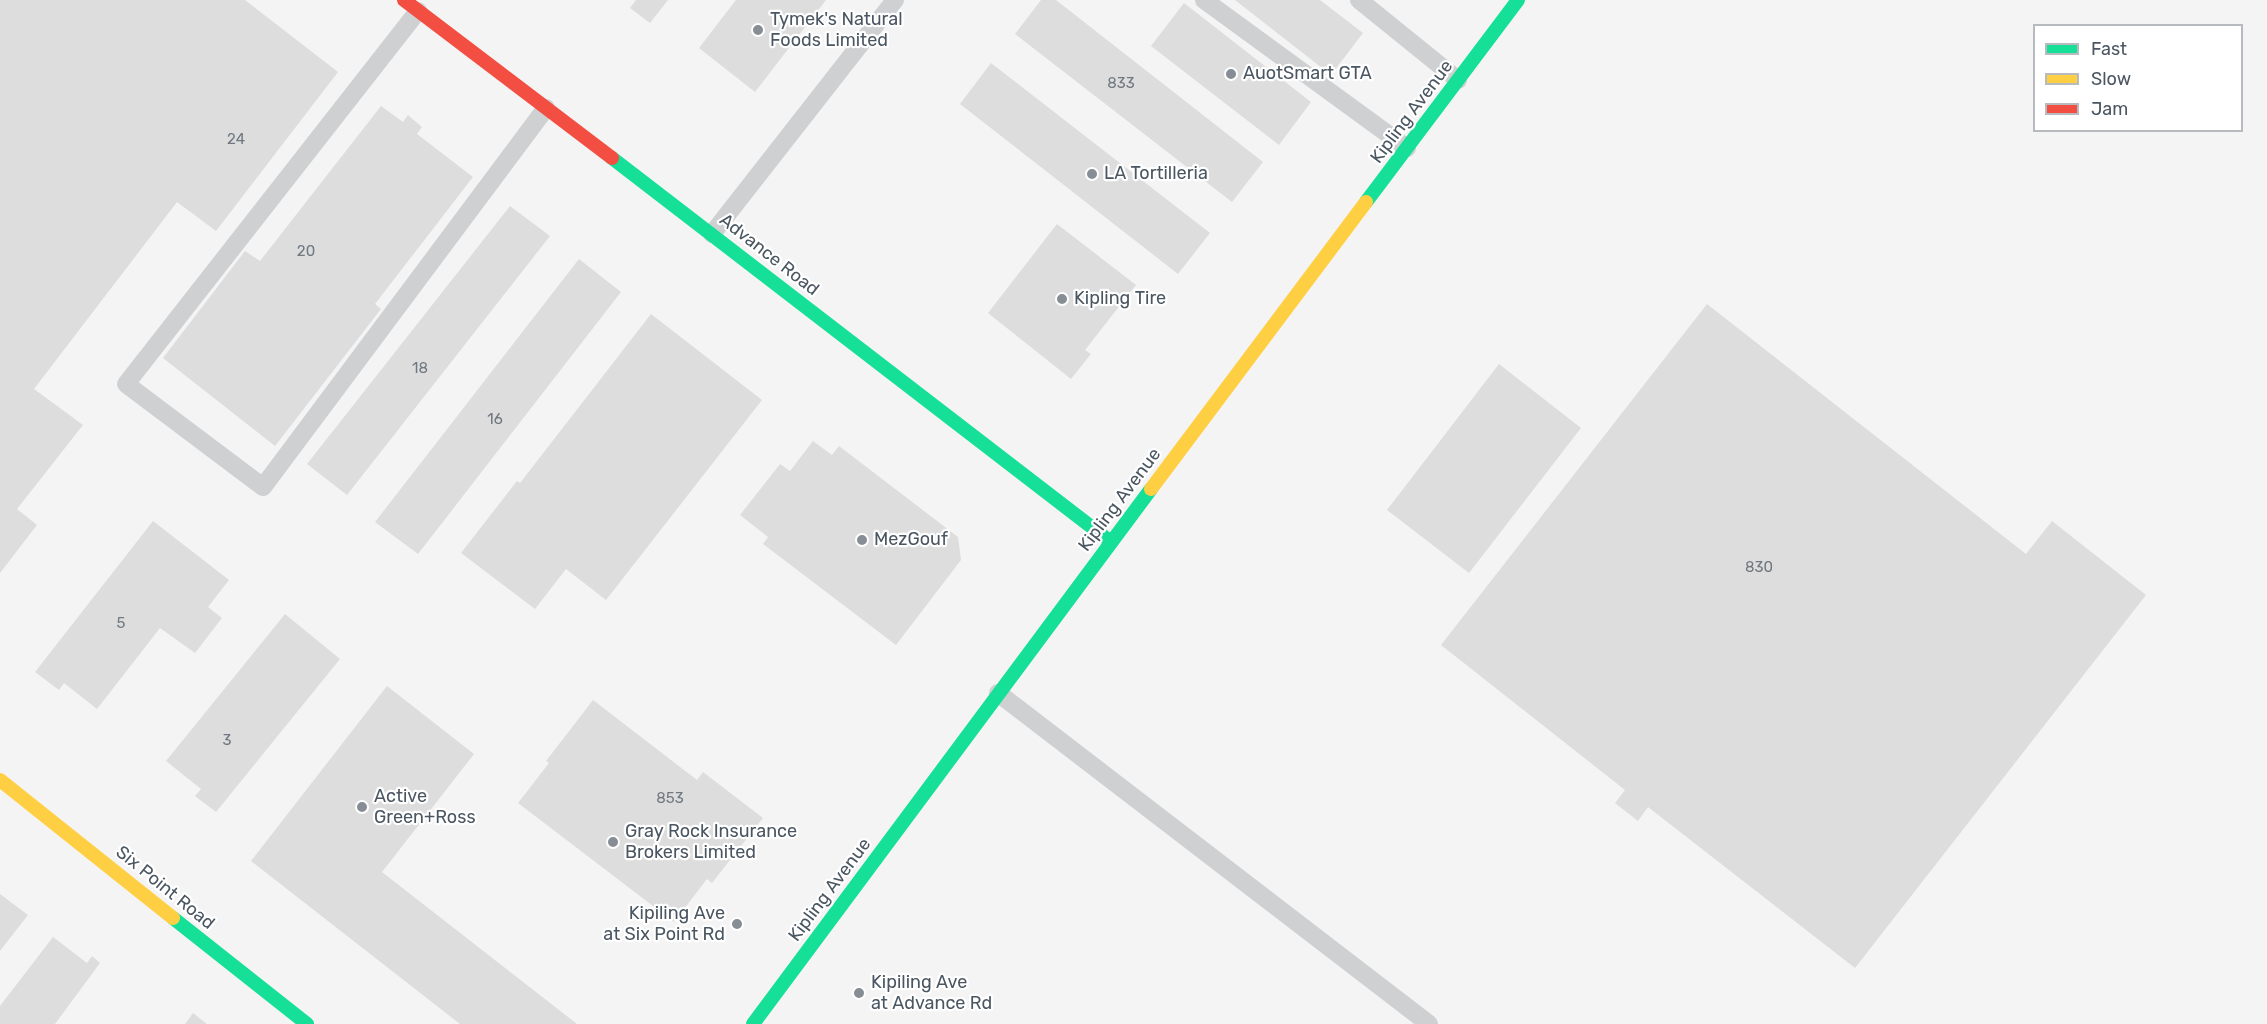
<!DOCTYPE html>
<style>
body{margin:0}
#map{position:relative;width:2267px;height:1024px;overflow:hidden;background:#f4f4f4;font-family:Rubik,sans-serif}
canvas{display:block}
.legend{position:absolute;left:2033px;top:24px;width:210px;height:108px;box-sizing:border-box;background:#fff;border:2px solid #b7bbc0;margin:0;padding:8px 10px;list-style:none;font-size:18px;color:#4a5661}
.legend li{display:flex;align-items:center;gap:12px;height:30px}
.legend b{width:30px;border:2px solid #b7bbc0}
</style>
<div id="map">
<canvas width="2267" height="1024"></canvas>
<ul class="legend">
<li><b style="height:8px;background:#16e098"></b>Fast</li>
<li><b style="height:8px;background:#ffcf43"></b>Slow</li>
<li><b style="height:8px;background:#f24e42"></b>Jam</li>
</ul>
</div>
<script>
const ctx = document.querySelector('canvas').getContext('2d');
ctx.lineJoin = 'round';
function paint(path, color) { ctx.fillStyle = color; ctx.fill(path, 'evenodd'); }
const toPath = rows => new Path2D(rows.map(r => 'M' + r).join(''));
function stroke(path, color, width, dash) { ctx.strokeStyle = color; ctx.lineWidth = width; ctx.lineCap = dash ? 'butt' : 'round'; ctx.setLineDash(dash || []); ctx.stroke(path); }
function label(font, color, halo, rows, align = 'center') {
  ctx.font = font + ' Rubik,sans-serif'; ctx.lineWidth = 4.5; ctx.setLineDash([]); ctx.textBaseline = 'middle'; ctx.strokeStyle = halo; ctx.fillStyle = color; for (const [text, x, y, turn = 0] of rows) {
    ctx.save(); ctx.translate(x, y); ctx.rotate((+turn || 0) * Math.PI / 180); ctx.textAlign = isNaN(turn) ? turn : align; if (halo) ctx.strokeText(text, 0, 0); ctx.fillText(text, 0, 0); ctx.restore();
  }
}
paint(toPath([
 [0,0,245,0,338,72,216,231,177,202,34,389,83,425,17,509,37,525,0,573],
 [636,0,668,0,650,23,630,8],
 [736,0,826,0,755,92,699,48],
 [1041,0,1056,0,1263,162,1232,202,1015,34],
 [1235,0,1320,0,1363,33,1331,75],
 [1184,3,1311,102,1279,145,1151,46],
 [991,63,1210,233,1178,274,960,104],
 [381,106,403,122,408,115,422,127,417,134,473,177,375,304,381,309,275,446,163,358,245,251,260,261],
 [510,206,550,236,347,495,307,464],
 [1057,224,1136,285,1085,350,1091,354,1071,379,988,313],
 [579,259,621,292,418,554,375,522],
 [1707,304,2026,554,2052,521,2146,595,1855,968,1648,807,1638,821,1615,803,1625,790,1441,645],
 [651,314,762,400,606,600,566,569,535,609,461,553,517,481,520,483],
 [1499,364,1581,428,1469,573,1387,510],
 [813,441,832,455,839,446,958,537,961,560,896,645,763,544,768,537,740,515,780,464,790,471],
 [153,521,229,580,208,607,222,618,195,653,160,628,97,709,64,683,59,690,35,672],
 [285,614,340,659,216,812,195,796,201,789,166,761],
 [387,686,474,754,382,872,577,1024,460,1024,251,861],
 [593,700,697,780,703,772,763,818,712,883,707,879,674,922,518,803,549,763,546,761],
 [0,894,28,915,0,951],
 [53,937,87,963,92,956,100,963,55,1024,0,1024,0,1006],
 [193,1013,207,1024,185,1024]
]), '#ddddde');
stroke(toPath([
 [1204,0,1407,148],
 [1359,0,1458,80],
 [418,11,126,384,263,487,546,108],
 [712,234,895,0],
 [998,693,1429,1024]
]), '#ced0d2', 18);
stroke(toPath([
 [612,158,1111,542],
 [1366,202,1518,0],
 [173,918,307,1024],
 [753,1024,1151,489]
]), '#16e098', 14);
stroke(toPath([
 [1151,489,1366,202],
 [0,780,173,918]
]), '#ffcf43', 14);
stroke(toPath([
 [404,0,612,158]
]), '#f24e42', 14);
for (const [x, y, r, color] of [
 [758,30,6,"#868d94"],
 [1231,74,6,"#868d94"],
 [1092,174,6,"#868d94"],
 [1062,299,6,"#868d94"],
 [862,540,6,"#868d94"],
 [362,807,6,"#868d94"],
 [613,842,6,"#868d94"],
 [737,924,6,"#868d94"],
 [859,993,6,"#868d94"]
]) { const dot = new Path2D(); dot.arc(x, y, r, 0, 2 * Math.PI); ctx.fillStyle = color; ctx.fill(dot); stroke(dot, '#fff', 2); }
label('15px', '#707881', null, [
 ["833",1121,84],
 ["24",236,140],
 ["20",306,252],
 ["18",420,369],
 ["16",495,420],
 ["830",1759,568],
 ["5",121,624],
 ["3",227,741],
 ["853",670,799]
]);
label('18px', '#4a5661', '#fff', [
 ["Tymek's Natural",770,20],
 ["Foods Limited",770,41],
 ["AuotSmart GTA",1243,74],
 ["LA Tortilleria",1104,174],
 ["Kipling Tire",1074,299],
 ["MezGouf",874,540],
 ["Active",374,797],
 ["Green+Ross",374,818],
 ["Gray Rock Insurance",625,832],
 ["Brokers Limited",625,853],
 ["Kipiling Ave",725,914,"right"],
 ["at Six Point Rd",725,935,"right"],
 ["Kipiling Ave",871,983],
 ["at Advance Rd",871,1004]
], 'left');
label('18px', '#4a5661', '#fff', [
 ["Kipling Avenue",1412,112,-53],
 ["Advance Road",769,255,38],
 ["Kipling Avenue",1120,500,-53],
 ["Six Point Road",165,888,39],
 ["Kipling Avenue",830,890,-53]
]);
</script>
